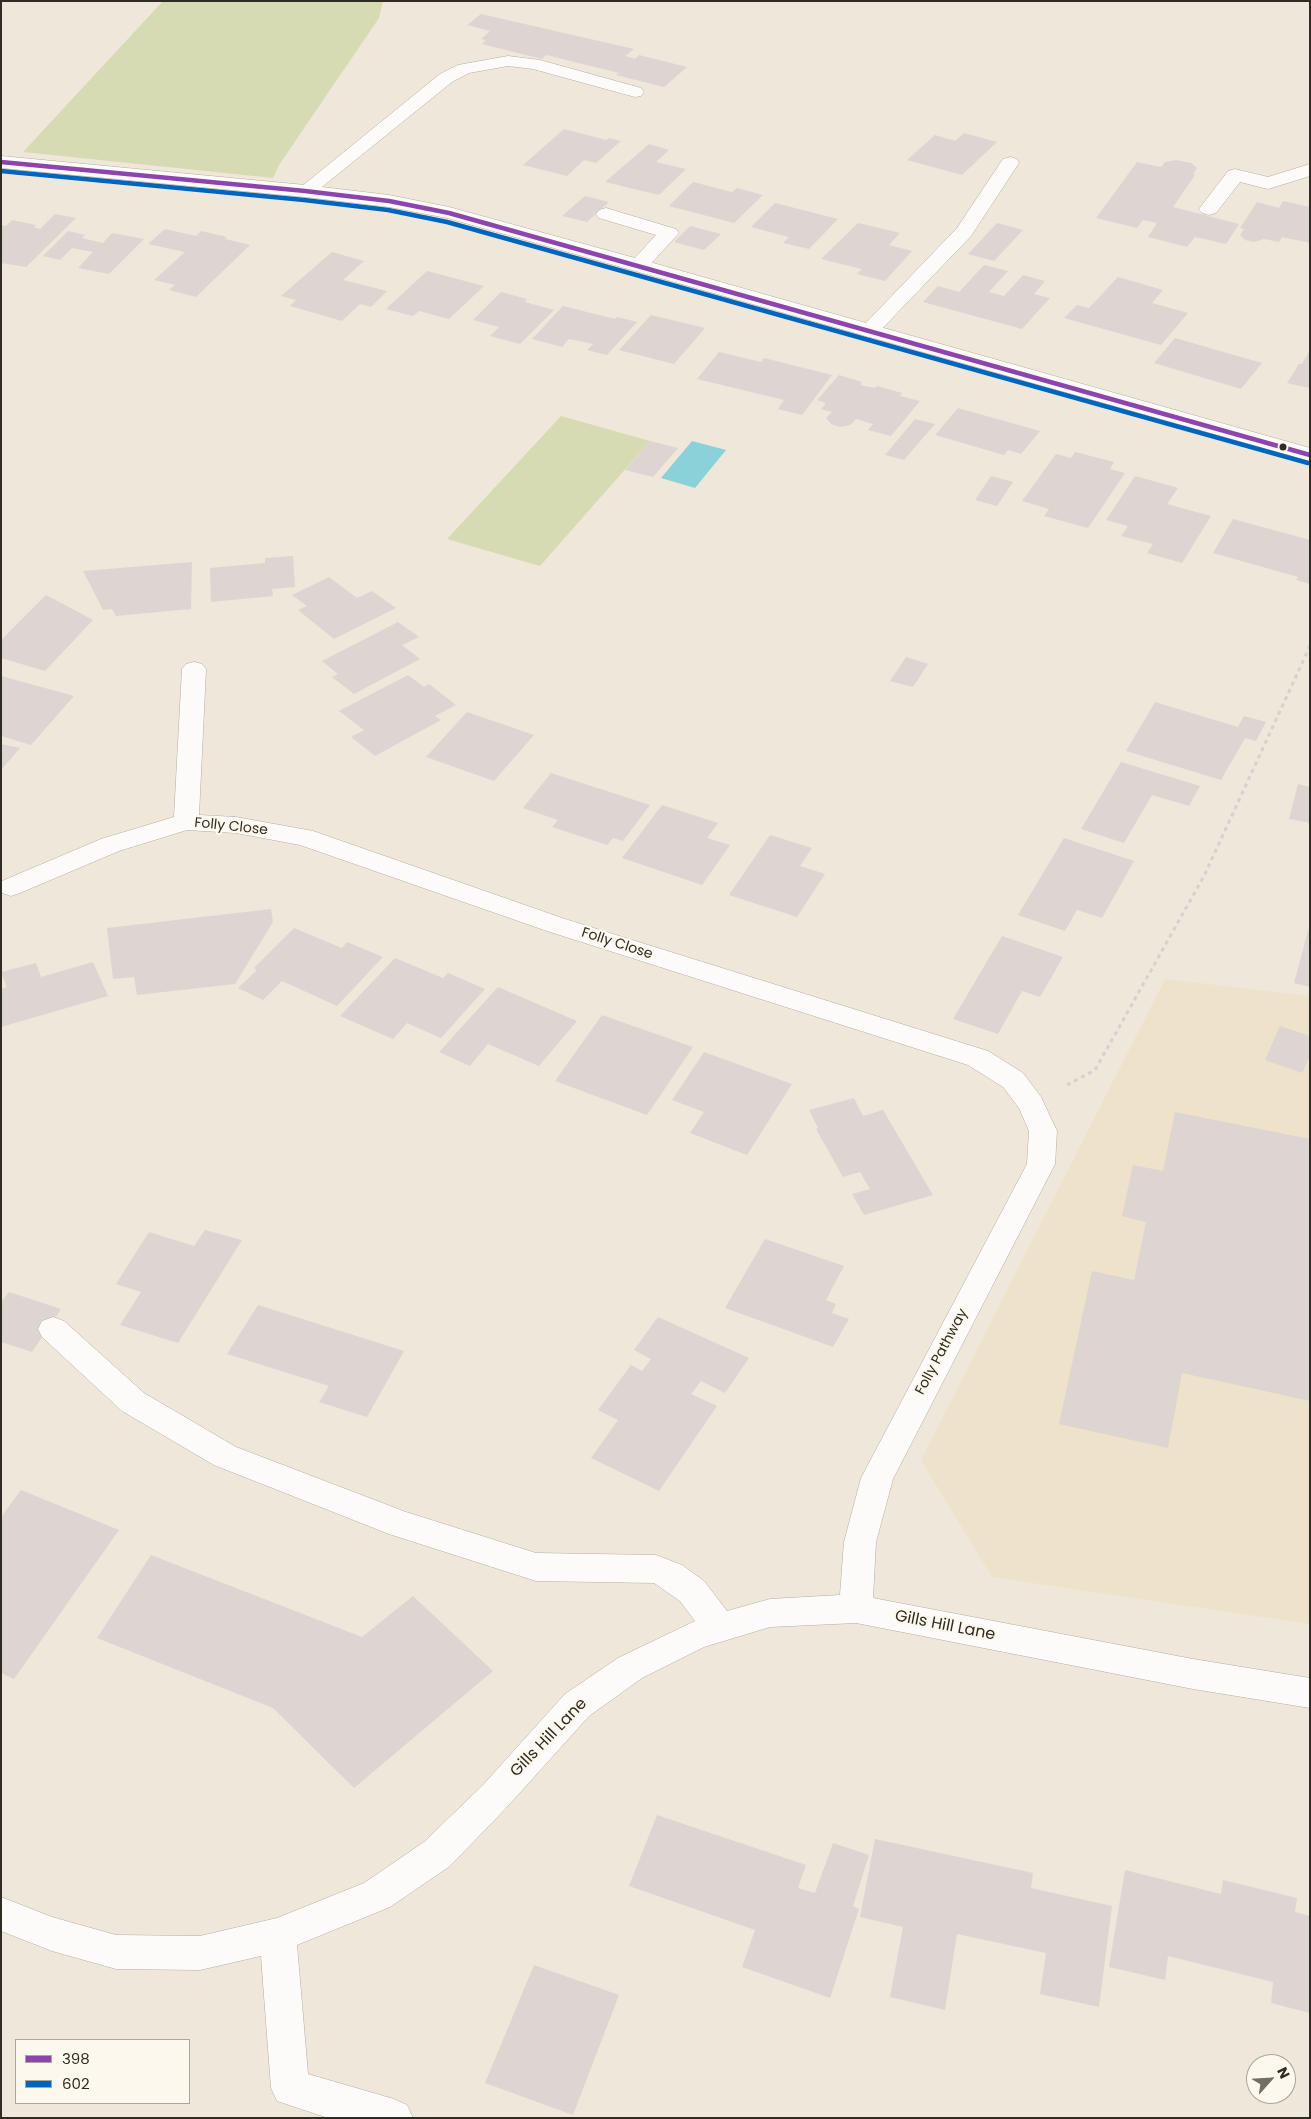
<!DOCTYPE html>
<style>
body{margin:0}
#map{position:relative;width:1311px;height:2119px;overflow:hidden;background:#efe7d9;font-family:Poppins,sans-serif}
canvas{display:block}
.frame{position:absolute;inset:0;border:2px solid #312c23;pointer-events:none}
.legend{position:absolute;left:15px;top:2039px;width:175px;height:65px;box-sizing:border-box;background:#fdf8ee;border:1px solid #aba69d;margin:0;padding:6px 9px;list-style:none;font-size:15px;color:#312c23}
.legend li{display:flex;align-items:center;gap:10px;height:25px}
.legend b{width:25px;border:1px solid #aba69d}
.north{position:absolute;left:1246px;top:2054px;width:50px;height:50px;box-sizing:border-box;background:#fdf8ee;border:1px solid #aba69d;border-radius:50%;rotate:64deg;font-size:14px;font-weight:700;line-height:20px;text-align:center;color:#312c23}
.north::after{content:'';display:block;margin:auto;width:18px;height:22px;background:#746d63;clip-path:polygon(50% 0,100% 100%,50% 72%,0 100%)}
</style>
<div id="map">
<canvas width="1311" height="2119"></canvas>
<div class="frame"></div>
<ul class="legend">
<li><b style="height:6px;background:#8e44ad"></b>398</li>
<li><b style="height:6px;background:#0065bd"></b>602</li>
</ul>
<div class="north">N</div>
</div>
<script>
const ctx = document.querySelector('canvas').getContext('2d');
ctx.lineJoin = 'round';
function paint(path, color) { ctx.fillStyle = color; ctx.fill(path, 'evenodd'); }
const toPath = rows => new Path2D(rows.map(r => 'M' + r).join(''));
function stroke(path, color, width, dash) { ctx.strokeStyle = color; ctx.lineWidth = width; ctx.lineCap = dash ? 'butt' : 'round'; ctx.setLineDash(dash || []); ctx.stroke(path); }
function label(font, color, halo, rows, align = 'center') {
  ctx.font = font + ' Poppins,sans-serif'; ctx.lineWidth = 4.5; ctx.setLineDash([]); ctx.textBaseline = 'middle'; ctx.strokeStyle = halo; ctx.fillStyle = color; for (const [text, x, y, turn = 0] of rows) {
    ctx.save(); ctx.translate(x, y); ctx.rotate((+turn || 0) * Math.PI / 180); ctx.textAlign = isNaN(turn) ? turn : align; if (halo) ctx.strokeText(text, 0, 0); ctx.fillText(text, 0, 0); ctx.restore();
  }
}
paint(toPath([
 [1165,979,1310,996,1310,1624,992,1577,921,1460]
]), '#eee2ca');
paint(toPath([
 [163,1,383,1,379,18,279,165,273,178,23,152],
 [561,416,650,441,540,566,447,539]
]), '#d6dbb3');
paint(toPath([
 [692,441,726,450,695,488,661,478]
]), '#8bd1da');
paint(toPath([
 [481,14,634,49,625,56,635,59,639,55,687,67,664,87,616,75,619,73,546,55,542,59,482,44,486,40,481,39,490,31,467,25],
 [564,129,606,140,609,138,621,141,596,163,584,160,567,176,523,165],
 [964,133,997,142,962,175,907,160,935,135,955,141],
 [649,144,669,150,656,162,686,169,659,195,605,182],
 [1176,160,1191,163,1197,168,1193,174,1195,175,1173,207,1239,224,1226,244,1195,237,1187,247,1148,237,1157,223,1143,220,1137,228,1096,218,1137,162,1161,167,1165,162],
 [693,182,732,192,737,188,763,195,734,223,669,206],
 [585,196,609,202,587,222,562,216],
 [1283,201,1310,207,1310,243,1282,237,1279,242,1264,239,1254,242,1245,240,1240,235,1244,229,1240,228,1257,202,1279,208],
 [775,203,838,219,809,249,783,243,789,237,751,227],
 [55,214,76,218,26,267,1,263,1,225,6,226,12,220,36,225,34,227,40,229],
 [858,223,900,233,889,245,912,251,885,281,857,274,862,269,821,259],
 [997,223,1023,230,994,261,968,254],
 [690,226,721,234,704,250,674,242],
 [165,229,196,236,201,231,227,237,225,239,250,245,196,297,169,290,175,285,154,280,185,252,148,244],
 [68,231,85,235,82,238,103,243,112,233,144,239,109,274,78,268,93,252,72,248,60,260,43,256],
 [332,252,364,261,343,280,387,291,371,307,360,304,342,321,290,306,296,300,281,296],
 [984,265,1008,271,989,292,1004,296,1023,275,1045,281,1034,294,1050,298,1022,329,923,302,938,286,959,292],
 [427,271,484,286,449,319,419,311,413,316,386,309],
 [1118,277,1163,290,1152,303,1188,313,1161,345,1064,318,1077,305,1089,308],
 [501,292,527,299,525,302,554,310,520,344,490,336,499,327,473,320],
 [563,306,615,319,617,317,637,322,607,355,587,350,593,344,569,339,562,347,532,339],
 [651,315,705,328,674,364,619,350],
 [1175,338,1262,363,1241,389,1154,363],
 [1310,350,1310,388,1287,383,1299,364,1302,364],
 [719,352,761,362,764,358,832,375,802,415,778,409,784,400,697,379],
 [839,375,862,382,860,385,875,388,877,386,902,393,900,396,920,401,891,436,868,430,873,424,856,419,850,425,840,427,831,424,826,418,832,412,821,409,826,403,817,400],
 [958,408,1040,431,1021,454,1008,450,1004,455,935,435],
 [915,419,935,424,904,460,885,455],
 [650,441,678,448,653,477,625,470],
 [1075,452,1114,462,1110,469,1125,473,1088,528,1044,516,1049,509,1022,501,1056,454,1071,458],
 [991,476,1013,482,997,506,975,500],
 [1135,476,1178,488,1167,504,1211,516,1182,563,1147,553,1153,544,1121,536,1128,526,1106,520],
 [1233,519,1310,540,1310,584,1296,580,1298,577,1213,553],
 [293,556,295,587,272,589,273,596,211,602,210,568,265,563,265,558],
 [192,562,191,609,116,616,112,609,103,610,83,571],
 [329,577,357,598,372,591,396,608,334,639,298,610,307,606,292,595],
 [46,595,93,620,45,671,1,658,1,640],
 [398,622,419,637,402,645,420,659,354,694,332,677,338,674,322,661],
 [906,657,928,664,913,687,890,681],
 [408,675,424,687,429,684,456,705,435,716,441,720,375,756,351,737,364,730,339,711],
 [1,676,74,696,31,745,1,736],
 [1155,702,1238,727,1244,716,1266,722,1256,741,1245,738,1221,780,1126,751],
 [467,712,534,735,494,781,426,757],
 [1,744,20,748,1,770],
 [1121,762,1200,786,1189,806,1152,795,1124,843,1081,829],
 [551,773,650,805,623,841,613,838,607,845,552,827,558,820,523,808],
 [1298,784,1310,787,1310,823,1289,819],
 [662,805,718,823,707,838,730,845,702,885,622,858],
 [770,835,812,848,800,866,825,874,797,917,729,895],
 [1064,838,1134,861,1102,918,1077,910,1065,931,1018,915],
 [271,909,273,922,235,984,137,995,134,977,113,979,107,928],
 [1310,924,1310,987,1294,983],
 [294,928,342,948,347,942,383,957,337,1006,282,981,263,1000,238,988,257,970,254,968],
 [1002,936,1063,957,1040,997,1022,991,998,1034,953,1019],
 [395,958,443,978,448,973,485,989,441,1038,407,1023,393,1039,340,1016],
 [93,962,108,996,1,1027,1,989,7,987,1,972,36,963,41,977],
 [498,987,577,1021,539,1066,488,1044,470,1066,439,1052],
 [602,1015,693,1047,647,1115,555,1081],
 [1280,1026,1310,1036,1310,1055,1302,1073,1265,1060],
 [704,1052,792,1084,747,1155,690,1133,704,1112,672,1100],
 [854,1098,863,1116,883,1110,933,1195,864,1215,852,1194,870,1189,860,1172,843,1177,816,1129,818,1128,809,1110],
 [1175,1112,1310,1139,1310,1401,1182,1373,1168,1448,1059,1424,1092,1271,1134,1280,1146,1222,1122,1216,1133,1165,1163,1171],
 [205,1230,242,1240,178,1343,120,1325,141,1292,116,1284,149,1232,194,1246],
 [765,1239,844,1266,826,1300,836,1304,832,1313,849,1319,833,1347,725,1308],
 [9,1292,61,1309,32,1352,1,1342,1,1302],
 [258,1305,404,1351,367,1417,319,1402,329,1386,227,1354],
 [658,1317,749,1358,725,1393,701,1381,691,1394,717,1406,659,1491,591,1458,618,1420,598,1410,631,1365,642,1371,651,1359,634,1350],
 [21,1490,119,1530,14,1679,1,1673,1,1517],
 [151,1555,362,1637,413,1596,493,1671,354,1788,273,1708,97,1638],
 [657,1815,806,1865,798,1888,815,1893,833,1843,869,1855,853,1906,859,1909,830,1998,742,1967,755,1930,629,1886],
 [875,1839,1033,1873,1031,1888,1112,1906,1099,2007,1040,1994,1046,1953,957,1934,945,2010,890,1997,903,1927,860,1917],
 [1125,1870,1221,1894,1223,1880,1297,1898,1295,1912,1310,1916,1310,2013,1271,2003,1273,1982,1168,1956,1165,1980,1109,1967],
 [534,1965,619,1995,573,2115,485,2083]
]), '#ddd5d2');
const minor = toPath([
 [508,56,540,60,641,88,644,92,641,96,635,97,533,69,508,66,469,73,452,82,312,195,305,197,298,195,296,191,440,74,458,65,508,56],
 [1010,157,1017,159,1019,163,971,236,876,335,869,337,862,335,859,331,862,327,957,228,1003,159,1010,157],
 [1310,164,1310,176,1268,189,1240,182,1216,213,1209,215,1202,213,1199,209,1228,171,1235,169,1268,177,1310,164],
 [606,208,676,229,679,233,646,269,639,271,632,269,629,265,632,261,656,235,599,218,596,214,599,210,606,208],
 [194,662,202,664,206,669,199,815,236,817,313,831,565,919,988,1051,1023,1073,1041,1097,1057,1131,1055,1164,893,1479,876,1542,873,1598,1193,1659,1310,1678,1310,1708,1193,1689,856,1623,770,1627,704,1647,642,1678,589,1716,507,1807,450,1866,390,1907,297,1945,308,2074,394,2099,407,2105,413,2118,328,2118,277,2101,271,2088,261,1956,200,1970,116,1969,52,1951,1,1931,1,1897,52,1917,116,1935,200,1936,277,1918,364,1883,424,1842,483,1785,565,1694,618,1658,695,1621,680,1601,654,1583,536,1581,389,1534,214,1465,122,1411,42,1337,38,1329,42,1321,53,1317,64,1321,144,1393,236,1447,406,1512,536,1553,656,1555,682,1565,704,1581,727,1611,770,1599,840,1595,844,1542,861,1478,1027,1164,1029,1131,1019,1108,1003,1087,968,1065,547,931,300,845,236,833,187,830,119,851,20,893,11,896,2,893,2,881,101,839,174,817,182,669,186,664,194,662]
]);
const major = toPath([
 [1,156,305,185,389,195,449,207,646,261,1310,448,1310,461,447,218,389,207,305,197,1,168,1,156]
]);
stroke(minor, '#b3ada3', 1);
stroke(major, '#b3ada3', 1);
stroke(toPath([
 [1067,1085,1095,1070,1204,876,1310,646]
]), '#d4d2ce', 3, [4, 4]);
paint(minor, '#fdfbf9');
paint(major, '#fdfbf9');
stroke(toPath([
 [1,162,305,191,389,201,449,213,1310,455]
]), '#8e44ad', 4.5);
stroke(toPath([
 [1,171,304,200,388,210,447,222,1308,463]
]), '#0065bd', 4.5);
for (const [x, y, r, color] of [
 [1283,447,4.5,"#312c23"]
]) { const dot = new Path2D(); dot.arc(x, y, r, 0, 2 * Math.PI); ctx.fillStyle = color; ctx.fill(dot); stroke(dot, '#fdf8ee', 2); }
label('14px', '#312c23', '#fdf8ee', [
 ["Folly Close",231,827,6],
 ["Folly Close",617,944,18],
 ["Folly Pathway",942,1352,-62]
]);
label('16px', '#312c23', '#fdf8ee', [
 ["Gills Hill Lane",945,1626,11],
 ["Gills Hill Lane",549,1738,-46]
]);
</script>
